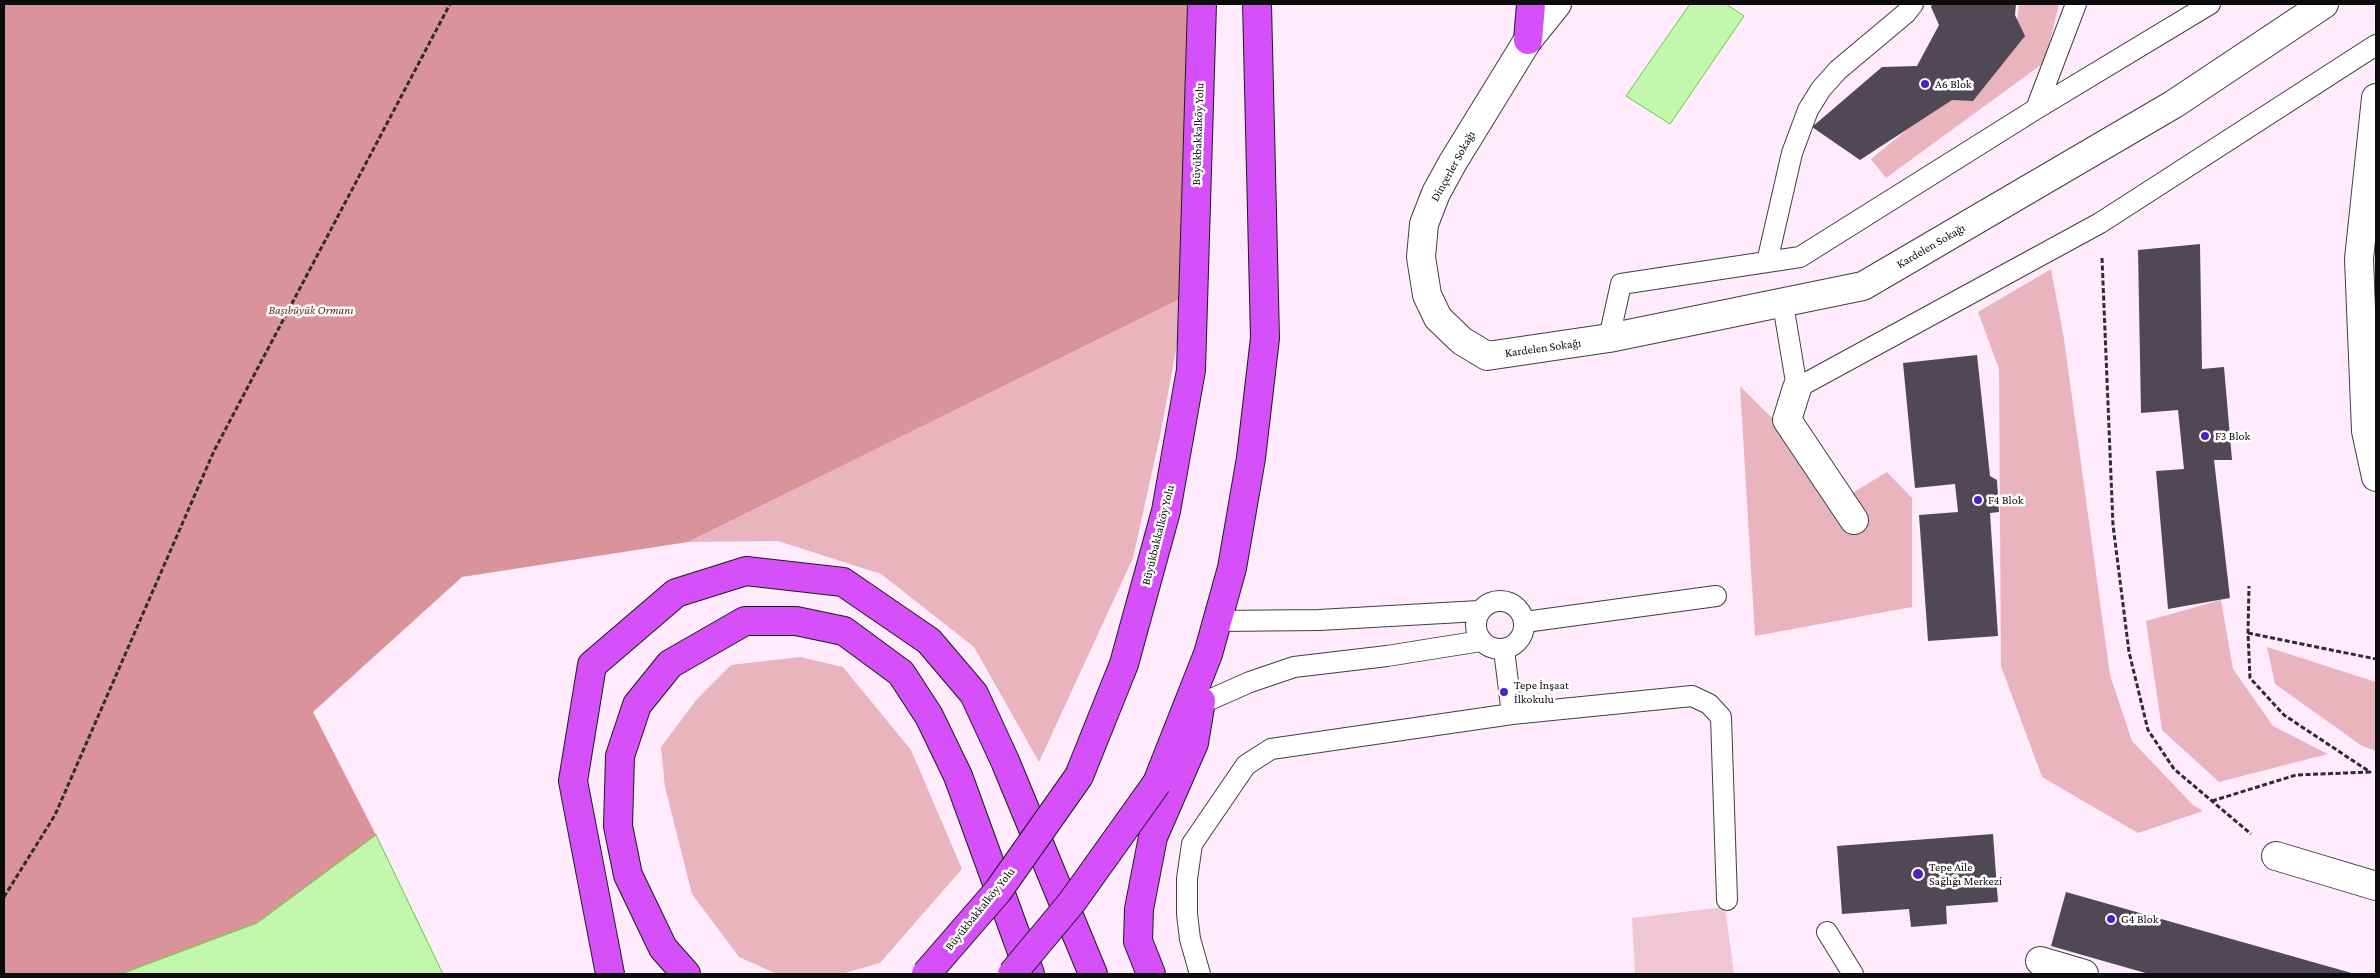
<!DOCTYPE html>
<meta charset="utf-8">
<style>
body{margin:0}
#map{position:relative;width:2380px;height:978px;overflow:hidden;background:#ffebfc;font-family:"Crimson Pro",serif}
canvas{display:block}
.frame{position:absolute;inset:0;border:5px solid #0c0c0c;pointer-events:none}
</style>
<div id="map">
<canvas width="2380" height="978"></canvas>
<div class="frame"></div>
</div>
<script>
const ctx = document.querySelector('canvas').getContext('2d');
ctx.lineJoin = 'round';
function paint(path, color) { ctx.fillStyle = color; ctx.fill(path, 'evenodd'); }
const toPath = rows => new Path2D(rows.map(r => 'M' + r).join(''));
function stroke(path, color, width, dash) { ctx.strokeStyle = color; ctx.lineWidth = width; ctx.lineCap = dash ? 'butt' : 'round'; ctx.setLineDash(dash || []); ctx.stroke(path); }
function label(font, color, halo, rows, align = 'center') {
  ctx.font = font + ' "Crimson Pro",serif'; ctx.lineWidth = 5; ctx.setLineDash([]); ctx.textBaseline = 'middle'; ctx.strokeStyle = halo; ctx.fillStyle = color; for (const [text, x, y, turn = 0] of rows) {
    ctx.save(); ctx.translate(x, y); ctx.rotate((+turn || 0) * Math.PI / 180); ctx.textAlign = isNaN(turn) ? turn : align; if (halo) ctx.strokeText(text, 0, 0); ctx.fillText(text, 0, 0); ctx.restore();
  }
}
paint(toPath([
 [2019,4,2059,4,2045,62,1886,178,1871,159,2015,41],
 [2051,269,2064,339,2110,675,2132,741,2193,805,2203,811,2138,833,2042,777,2001,666,1999,369,1978,312],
 [1186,296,1161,431,1133,558,1039,762,974,647,881,574,778,541,688,542],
 [1740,386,1849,495,1887,472,1912,498,1912,607,1755,636],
 [2221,600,2233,669,2273,726,2328,754,2219,782,2162,730,2146,621],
 [2267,647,2376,682,2376,751,2362,746,2275,684],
 [800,657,843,667,911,750,962,869,880,963,841,974,777,974,739,957,692,894,665,787,661,747,697,699,731,665]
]), '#eab4be');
paint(toPath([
 [4,4,1205,4,1186,296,688,542,462,577,313,712,376,835,257,923,121,974,4,974]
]), '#db939b');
paint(toPath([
 [1725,907,1734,974,1635,974,1632,918]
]), '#f1c6d4');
const water = toPath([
 [1690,4,1726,4,1744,16,1670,124,1626,96,1690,4],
 [376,835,443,974,121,974,257,923,376,835]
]);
paint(water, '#c3f7ae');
stroke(water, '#5dd034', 1);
paint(toPath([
 [1932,4,2016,4,2015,15,2025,36,1973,101,1952,100,1860,160,1812,127,1882,67,1917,66,1939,25,1931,7],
 [2200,244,2202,369,2224,367,2232,460,2214,460,2230,598,2168,609,2156,471,2184,469,2178,410,2141,413,2138,250],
 [1977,355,1990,476,1997,480,1999,512,1990,513,1998,636,1928,641,1919,515,1958,512,1955,484,1915,488,1903,363],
 [1993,834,1998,902,1946,906,1947,924,1911,927,1909,909,1842,914,1837,846],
 [2066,892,2355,974,2149,974,2051,946]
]), '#514855');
const lane = toPath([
 [2036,109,2076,4],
 [1767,262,1792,153,1808,110,1821,89,1838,70,1906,13,1913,4],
 [1783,304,1797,388,2100,223,2376,45],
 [1609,338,1621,284,1800,257,2036,109,2210,4],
 '1476 625a24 24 0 1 1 48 0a24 24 0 1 1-48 0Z',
 [1217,621,1319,620,1479,611],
 [1525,622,1716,596],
 [1504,650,1512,714],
 [1200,704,1250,682,1294,667,1387,656,1481,641],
 [1827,932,1853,974],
 [1200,974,1190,939,1187,914,1187,879,1192,844,1246,765,1271,749,1512,714,1692,696,1709,704,1721,717,1727,900]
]);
const street = toPath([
 [1557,4,1528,40,1453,162,1436,193,1424,224,1421,257,1427,295,1438,318,1462,341,1487,356,1609,338,1863,286,2174,104,2324,4],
 [2376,98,2359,259,2366,431,2376,477],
 [1797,388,1787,420,1854,520],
 [2276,856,2376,886],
 [2040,961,2084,974]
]);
const highway = toPath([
 [1528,40,1531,4],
 [1079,776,1124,664,1166,511,1191,370,1202,4],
 [1157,783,1208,654,1232,568,1251,458,1265,338,1257,4],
 [610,974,573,781,592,665,676,593,746,571,843,582,929,641,974,694,1005,761,1093,974],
 [686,974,663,948,628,875,618,826,620,756,637,705,670,664,745,621,796,621,844,631,901,673,929,716,958,776,1030,974],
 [1151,974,1138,941,1139,909,1153,837,1194,743,1201,701]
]);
stroke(lane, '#3f3f3f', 22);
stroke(street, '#3f3f3f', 30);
stroke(highway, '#1d1d1d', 30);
stroke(toPath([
 [2102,258,2113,525,2129,652,2148,730,2174,769,2251,834],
 [2248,633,2376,659],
 [2212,801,2296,775,2370,772,2284,715,2250,678,2248,633,2249,586],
 [4,897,55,815,214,451,450,4]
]), '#2e2e2e', 3, [5, 2.5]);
stroke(lane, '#fff', 20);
stroke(street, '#fff', 28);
stroke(highway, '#d550f8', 28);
const highwayBridge = toPath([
 [926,974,998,891,1079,776],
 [1012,974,1072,902,1157,783]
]);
stroke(highwayBridge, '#1d1d1d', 30, []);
stroke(highwayBridge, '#d550f8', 28);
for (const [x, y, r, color] of [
 [1925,84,5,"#4f21bf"],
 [2205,436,5,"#4f21bf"],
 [1978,500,5,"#4f21bf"],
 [1504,692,5,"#4f21bf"],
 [1918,874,6,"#4f21bf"],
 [2111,919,5,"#4f21bf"]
]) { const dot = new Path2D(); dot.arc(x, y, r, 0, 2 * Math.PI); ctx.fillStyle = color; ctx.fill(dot); stroke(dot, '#fff', 2); }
label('12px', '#0c0c0c', '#fff', [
 ["A6 Blok",1935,84],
 ["F3 Blok",2215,436],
 ["F4 Blok",1988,500],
 ["Tepe İnşaat",1514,685],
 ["İlkokulu",1514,699],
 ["Tepe Aile",1929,867],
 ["Sağlığı Merkezi",1929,881],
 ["G4 Blok",2121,919]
], 'left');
label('12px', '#0c0c0c', '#fff', [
 ["Büyükbakkalköy Yolu",1198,134,-88],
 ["Dinçerler Sokağı",1453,166,-61],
 ["Kardelen Sokağı",1931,246,-30],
 ["Kardelen Sokağı",1543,348,-8],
 ["Büyükbakkalköy Yolu",1158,535,-76],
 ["Büyükbakkalköy Yolu",980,909,-51]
]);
label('italic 12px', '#65251b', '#fff', [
 ["Başıbüyük Ormanı",311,310]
]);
</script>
